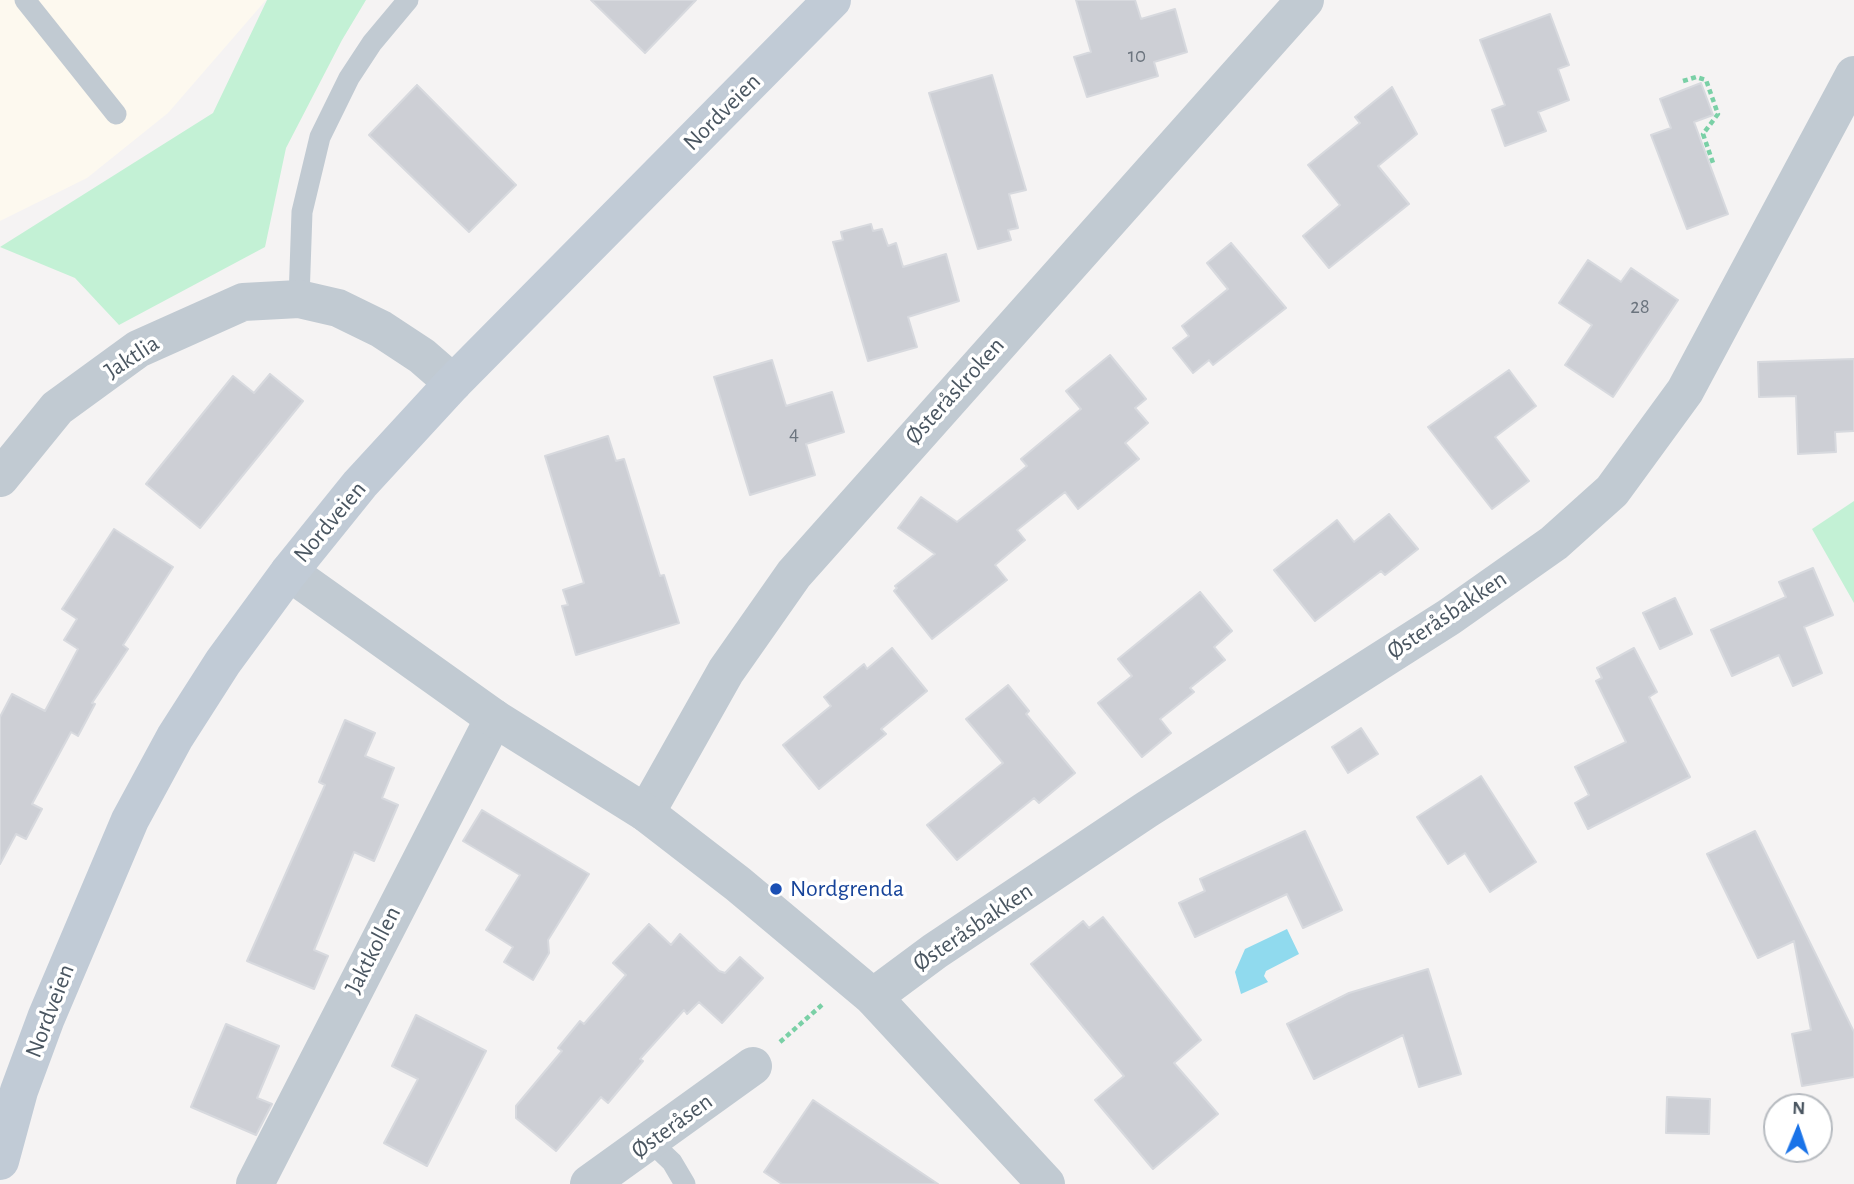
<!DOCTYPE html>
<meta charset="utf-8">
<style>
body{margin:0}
#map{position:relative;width:1854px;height:1184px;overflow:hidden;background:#f5f3f3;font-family:"Alegreya Sans",sans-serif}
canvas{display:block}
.north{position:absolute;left:1763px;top:1093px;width:70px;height:70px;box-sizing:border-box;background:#fff;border:2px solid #b7bbc0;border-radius:50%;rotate:2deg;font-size:19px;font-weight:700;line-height:28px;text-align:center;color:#4a5661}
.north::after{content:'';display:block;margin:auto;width:24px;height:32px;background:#1a73e8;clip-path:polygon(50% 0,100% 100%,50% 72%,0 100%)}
</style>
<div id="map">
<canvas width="1854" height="1184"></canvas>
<div class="north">N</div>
</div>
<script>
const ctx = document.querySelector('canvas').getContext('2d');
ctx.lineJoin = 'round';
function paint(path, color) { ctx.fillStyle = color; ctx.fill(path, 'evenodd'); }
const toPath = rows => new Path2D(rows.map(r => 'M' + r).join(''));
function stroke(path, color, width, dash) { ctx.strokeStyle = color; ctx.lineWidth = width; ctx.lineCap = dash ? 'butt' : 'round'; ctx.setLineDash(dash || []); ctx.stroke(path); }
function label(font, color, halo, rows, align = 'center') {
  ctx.font = font + ' "Alegreya Sans",sans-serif'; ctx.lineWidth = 7; ctx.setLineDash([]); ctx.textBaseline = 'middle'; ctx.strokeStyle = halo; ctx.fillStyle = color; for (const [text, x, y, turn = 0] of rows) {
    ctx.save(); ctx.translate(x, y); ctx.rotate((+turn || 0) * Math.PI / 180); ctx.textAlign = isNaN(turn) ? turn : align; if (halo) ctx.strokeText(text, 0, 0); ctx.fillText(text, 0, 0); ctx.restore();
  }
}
paint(toPath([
 [0,0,266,0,168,113,87,178,0,221]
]), '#fdf9ef');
paint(toPath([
 [267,0,366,0,342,40,286,148,265,247,119,325,75,278,0,247,213,113],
 [1854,501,1854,603,1812,529]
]), '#c3f1d5');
paint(toPath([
 [1287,929,1299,954,1266,971,1264,976,1268,982,1241,994,1235,972,1245,949]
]), '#90daee');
const building = toPath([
 [591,0,696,0,645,53,591,0],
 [1076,0,1135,0,1141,19,1175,9,1187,52,1154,62,1158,76,1087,97,1074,57,1091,52,1076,0],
 [1550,14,1569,65,1558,69,1569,100,1538,112,1546,131,1505,146,1492,110,1505,105,1480,40,1550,14],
 [992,75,1026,190,1009,194,1018,228,1008,230,1011,240,978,249,929,93,992,75],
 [1701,83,1713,115,1694,122,1728,214,1687,229,1651,135,1671,128,1660,99,1701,83],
 [417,85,516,185,469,232,369,135,417,85],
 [1392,87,1417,134,1378,166,1409,204,1329,268,1303,236,1340,205,1308,165,1360,123,1355,117,1392,87],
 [871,224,873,231,882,229,888,246,896,243,903,267,946,254,959,301,908,317,917,347,868,361,833,242,843,240,841,232,871,224],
 [1231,243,1286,308,1213,365,1209,360,1193,373,1173,348,1189,336,1182,326,1228,289,1207,263,1231,243],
 [1588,260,1621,282,1631,268,1678,300,1613,397,1565,365,1592,325,1559,303,1588,260],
 [1110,355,1146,399,1135,408,1148,423,1125,443,1139,459,1078,509,1065,492,1017,530,1025,540,995,565,1007,580,932,639,894,591,897,588,895,586,935,554,898,528,921,497,957,522,1027,466,1021,459,1081,409,1066,391,1110,355],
 [1854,359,1854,431,1835,432,1836,452,1798,454,1796,396,1759,397,1758,362,1854,359],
 [772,360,786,406,832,392,844,432,806,444,815,475,750,495,714,377,772,360],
 [1509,370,1536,406,1495,437,1529,481,1492,509,1428,427,1509,370],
 [270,374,303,401,200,528,146,484,233,376,254,393,270,374],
 [608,436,616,461,624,459,660,576,664,575,679,623,576,655,562,606,568,605,563,590,584,583,545,456,608,436],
 [1389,514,1418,549,1385,575,1381,571,1315,621,1274,570,1337,520,1354,542,1389,514],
 [114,529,173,567,123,645,128,649,92,703,95,704,78,736,71,732,32,804,42,809,26,839,16,834,0,864,0,717,12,694,45,711,78,649,64,640,77,619,62,609,114,529],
 [1813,568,1833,615,1804,627,1822,673,1793,686,1779,655,1732,676,1711,630,1786,597,1779,582,1813,568],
 [1200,592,1232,631,1214,647,1225,660,1190,688,1194,692,1160,719,1171,733,1142,757,1098,703,1132,676,1118,659,1200,592],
 [1675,598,1692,634,1660,649,1643,613,1675,598],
 [892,648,927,691,881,729,886,734,819,789,783,745,831,706,824,697,864,664,867,669,892,648],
 [1634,648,1657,692,1649,697,1690,777,1588,829,1575,803,1589,795,1575,767,1626,742,1596,681,1602,678,1597,668,1634,648],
 [1008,685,1029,711,1026,714,1075,773,1039,803,1034,798,957,860,927,825,1003,763,966,719,1008,685],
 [345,720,375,733,365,756,394,768,382,798,398,805,374,861,354,852,314,950,328,956,314,989,247,961,325,785,319,782,345,720],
 [1361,728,1378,754,1348,773,1332,747,1361,728],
 [1481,776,1536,862,1490,892,1465,853,1448,864,1417,817,1481,776],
 [482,810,589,874,548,940,549,953,533,980,504,962,513,947,486,930,520,875,463,841,482,810],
 [1305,831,1342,910,1303,928,1287,894,1195,937,1179,903,1205,891,1200,879,1305,831],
 [1755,831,1854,1032,1854,1077,1802,1086,1792,1034,1811,1030,1794,941,1758,958,1707,854,1755,831],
 [1103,917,1201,1040,1174,1063,1218,1114,1153,1169,1095,1100,1124,1076,1031,964,1083,921,1089,928,1103,917],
 [649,924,671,945,680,934,719,971,725,973,740,957,763,978,722,1023,699,1002,687,1014,684,1010,640,1059,643,1061,608,1103,601,1097,556,1151,516,1118,516,1106,562,1051,558,1048,580,1021,584,1024,626,975,613,963,649,924],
 [1428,969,1461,1074,1419,1087,1403,1035,1314,1079,1287,1024,1349,993,1428,969],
 [416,1015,486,1051,427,1166,384,1143,418,1079,392,1066,416,1015],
 [226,1024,279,1046,257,1098,272,1104,256,1135,191,1107,226,1024],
 [1667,1097,1710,1099,1709,1134,1666,1133,1667,1097],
 [813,1100,938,1184,782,1184,764,1172,813,1100]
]);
paint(building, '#cdcfd5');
stroke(building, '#d7d9de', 2);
stroke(toPath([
 [1683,81,1696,77,1706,80,1718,114,1703,134,1713,163],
 [780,1042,823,1004]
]), '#7ad0a6', 4.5, [5, 3.5]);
stroke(toPath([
 [25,0,116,114],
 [299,299,302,212,320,137,349,78,372,43,408,0],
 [651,1142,672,1162,685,1184]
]), '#c1cad2', 21);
stroke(toPath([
 [0,478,57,408,138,349,243,302,299,299,338,308,381,329,422,356,453,383],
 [646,813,726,671,794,574,1305,0],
 [873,997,935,951,1146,810,1449,617,1554,543,1612,491,1685,391,1854,75],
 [255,1184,494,718],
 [589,1184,753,1066]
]), '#c1cad2', 38);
stroke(toPath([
 [289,572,494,718,646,813,738,884,873,997,1046,1184]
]), '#c1cad2', 38);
stroke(toPath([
 [0,1161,19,1091,46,1018,130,820,175,737,223,662,289,572,360,484,453,383,832,0]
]), '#c1cbd6', 38);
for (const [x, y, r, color] of [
 [776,889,7,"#1a4fb4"]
]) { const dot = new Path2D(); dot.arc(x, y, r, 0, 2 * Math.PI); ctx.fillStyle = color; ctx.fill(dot); stroke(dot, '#fff', 2.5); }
label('21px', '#6b747e', null, [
 ["10",1137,56],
 ["28",1640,307],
 ["4",794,434]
]);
label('24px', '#4a5661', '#fff', [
 ["Nordveien",722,112,-45],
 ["Jaktlia",132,357,-33],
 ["Østeråskroken",955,391,-48],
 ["Nordveien",330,522,-50],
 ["Østeråsbakken",1447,615,-34],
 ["Østeråsbakken",973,927,-34],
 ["Jaktkollen",373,950,-63],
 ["Nordveien",50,1011,-69],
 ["Østeråsen",672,1126,-36]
]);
label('24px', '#164399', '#fff', [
 ["Nordgrenda",790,889]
], 'left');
</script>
